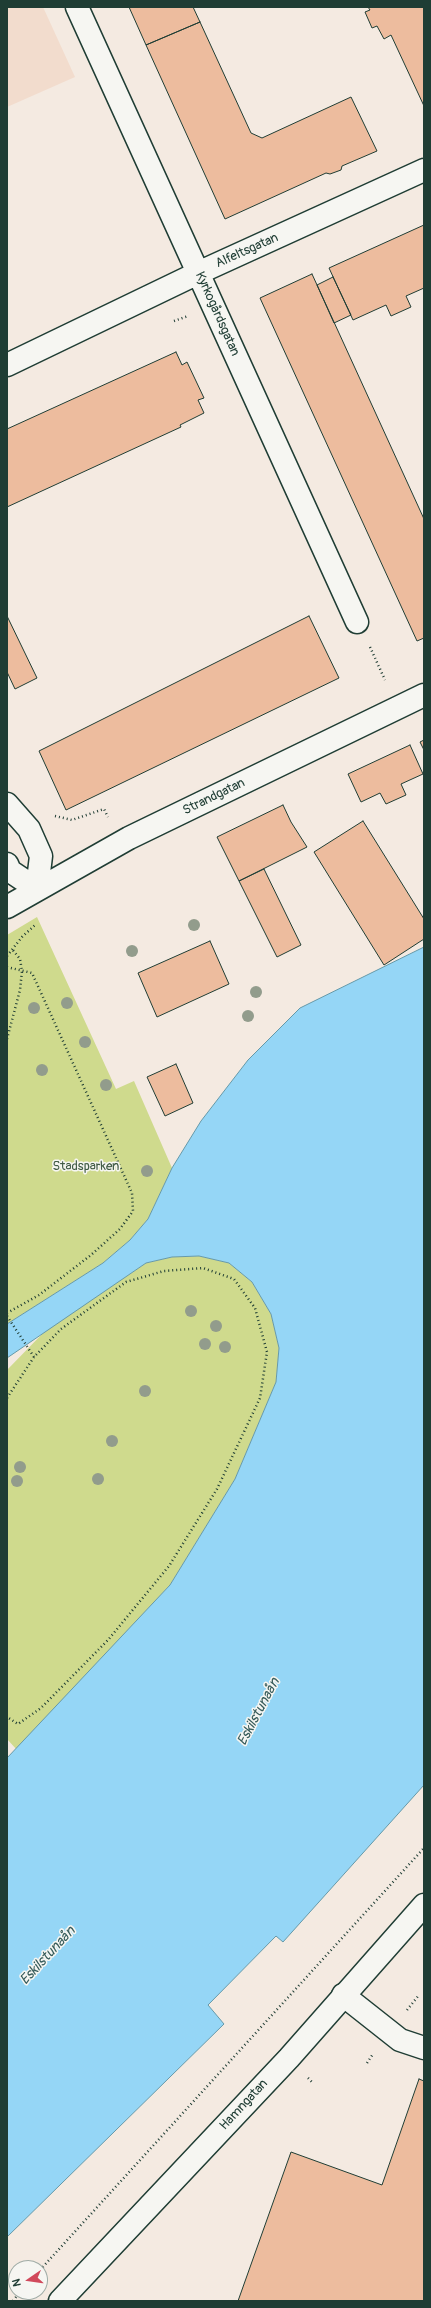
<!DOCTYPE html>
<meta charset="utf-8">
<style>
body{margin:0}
#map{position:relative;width:431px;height:2308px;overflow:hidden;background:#f4eae1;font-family:Pangolin,sans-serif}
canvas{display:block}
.frame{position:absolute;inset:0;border:8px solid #1f3d34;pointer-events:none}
.north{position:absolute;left:8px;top:2260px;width:40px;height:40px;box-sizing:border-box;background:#f6f6f2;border:1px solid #a0aca6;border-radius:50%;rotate:257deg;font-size:11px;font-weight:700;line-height:16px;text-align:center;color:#1f3d34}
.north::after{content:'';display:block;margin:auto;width:14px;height:18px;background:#d1495b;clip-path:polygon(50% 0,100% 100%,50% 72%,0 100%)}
</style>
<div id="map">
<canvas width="431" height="2308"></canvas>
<div class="frame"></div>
<div class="north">N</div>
</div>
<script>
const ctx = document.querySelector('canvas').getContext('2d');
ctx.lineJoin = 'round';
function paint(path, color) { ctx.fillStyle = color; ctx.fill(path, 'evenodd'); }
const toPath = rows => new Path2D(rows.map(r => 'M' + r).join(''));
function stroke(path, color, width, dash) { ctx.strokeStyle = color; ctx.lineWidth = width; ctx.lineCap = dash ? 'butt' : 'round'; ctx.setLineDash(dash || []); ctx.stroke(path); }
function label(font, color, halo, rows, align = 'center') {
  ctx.font = font + ' Pangolin,sans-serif'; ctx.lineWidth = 3; ctx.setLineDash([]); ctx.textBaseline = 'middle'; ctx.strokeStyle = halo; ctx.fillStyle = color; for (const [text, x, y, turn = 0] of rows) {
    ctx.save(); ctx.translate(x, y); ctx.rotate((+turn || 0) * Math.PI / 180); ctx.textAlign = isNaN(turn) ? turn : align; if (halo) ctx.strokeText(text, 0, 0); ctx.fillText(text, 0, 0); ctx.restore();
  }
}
paint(toPath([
 [7,7,43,7,75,77,7,107]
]), '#f2dccd');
paint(toPath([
 [37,917,116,1089,134,1081,172,1168,148,1219,130,1240,103,1263,7,1324,7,935],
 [199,1256,229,1263,252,1282,271,1314,279,1348,276,1382,235,1479,170,1585,17,1750,7,1739,7,1370,47,1329,146,1263,172,1257]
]), '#cfda8d');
const water = toPath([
 [424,947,424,1785,283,1942,276,1936,208,2005,224,2024,7,2237,7,1758,170,1585,235,1479,276,1382,279,1348,271,1314,252,1282,229,1263,199,1256,172,1257,146,1263,7,1358,7,1324,103,1263,130,1240,148,1219,172,1168,201,1121,248,1060,300,1008,424,947]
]);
paint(water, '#95d6f6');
stroke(water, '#6699a8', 1);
const building = toPath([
 [129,7,193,7,200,22,146,45,129,7],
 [368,7,424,7,424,106,391,35,384,39,377,26,372,28,365,12,370,10,368,7],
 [200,22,251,133,262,138,351,97,377,151,342,166,341,170,330,174,326,173,225,219,146,45,200,22],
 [424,225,424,288,406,296,411,307,391,316,386,305,353,320,329,268,424,225],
 [312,274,424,519,424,638,417,641,260,298,312,274],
 [333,277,351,315,334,323,317,285,333,277],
 [176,352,182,365,187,362,204,398,198,400,204,413,180,425,181,427,7,507,7,429,176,352],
 [7,616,37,678,15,689,7,672,7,616],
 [309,616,339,678,66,810,39,751,309,616],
 [424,740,424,750,420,742,424,740],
 [410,745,423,774,401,784,406,795,386,804,380,793,361,802,348,774,410,745],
 [283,805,291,822,307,847,239,881,217,837,283,805],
 [363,821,424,919,424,939,384,965,314,852,363,821],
 [264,869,301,945,277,957,239,881,264,869],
 [210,941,229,984,157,1017,138,973,210,941],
 [176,1064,193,1103,165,1116,147,1077,176,1064],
 [419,2079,424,2081,424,2301,238,2301,291,2152,382,2185,419,2079]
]);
paint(building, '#edbc9e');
stroke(building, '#1f3d34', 1);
const street = toPath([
 [77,7,357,622],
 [7,365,198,273,424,170],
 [343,1995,400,2040,424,2048]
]);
const secondary = toPath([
 [7,804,29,829,41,856,37,889,10,871,7,864],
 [7,907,129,838,424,695],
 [60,2301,289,2058,424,1905]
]);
stroke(street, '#1f3d34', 25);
stroke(secondary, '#1f3d34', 25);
stroke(toPath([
 [174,321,188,316],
 [370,647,385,680],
 [55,816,72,820,104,809,108,817],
 [7,956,22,937,35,925],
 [7,967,32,973,132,1193,133,1211,120,1229,91,1255,39,1295,7,1313],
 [7,1039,20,990,22,971,20,959,12,949],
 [7,1316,34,1357],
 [7,1398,34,1357,61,1329,126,1282,164,1271,203,1268,234,1279,255,1308,267,1352,260,1398,217,1489,169,1566,108,1640,41,1708,18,1724,7,1717],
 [407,2010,419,1995],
 [367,2063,373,2054],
 [308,2078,313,2083],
 [40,2270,424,1848],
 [13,2301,20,2292]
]), '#1f3d34', 2.5, [1, 3]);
stroke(street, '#f6f6f2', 22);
stroke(secondary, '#f6f6f2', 22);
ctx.fillStyle = '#929c8c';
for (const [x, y] of [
 [194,925],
 [132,951],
 [256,992],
 [67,1003],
 [34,1008],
 [248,1016],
 [85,1042],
 [42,1070],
 [106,1085],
 [147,1171],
 [191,1311],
 [216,1326],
 [205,1344],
 [225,1347],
 [145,1391],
 [112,1441],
 [20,1467],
 [98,1479],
 [17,1481]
]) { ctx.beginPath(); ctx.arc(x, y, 6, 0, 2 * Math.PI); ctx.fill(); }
label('13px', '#1f3d34', '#f6f6f2', [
 ["Alfeltsgatan",247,251,-24],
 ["Kyrkogårdsgatan",217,314,66],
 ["Strandgatan",214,797,-26],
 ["Hamngatan",244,2105,-47]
]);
label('13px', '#425c46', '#f6f6f2', [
 ["Stadsparken",86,1167]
]);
label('italic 14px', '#375c5b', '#f6f6f2', [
 ["Eskilstunaån",259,1712,-62],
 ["Eskilstunaån",48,1956,-47]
]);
</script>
